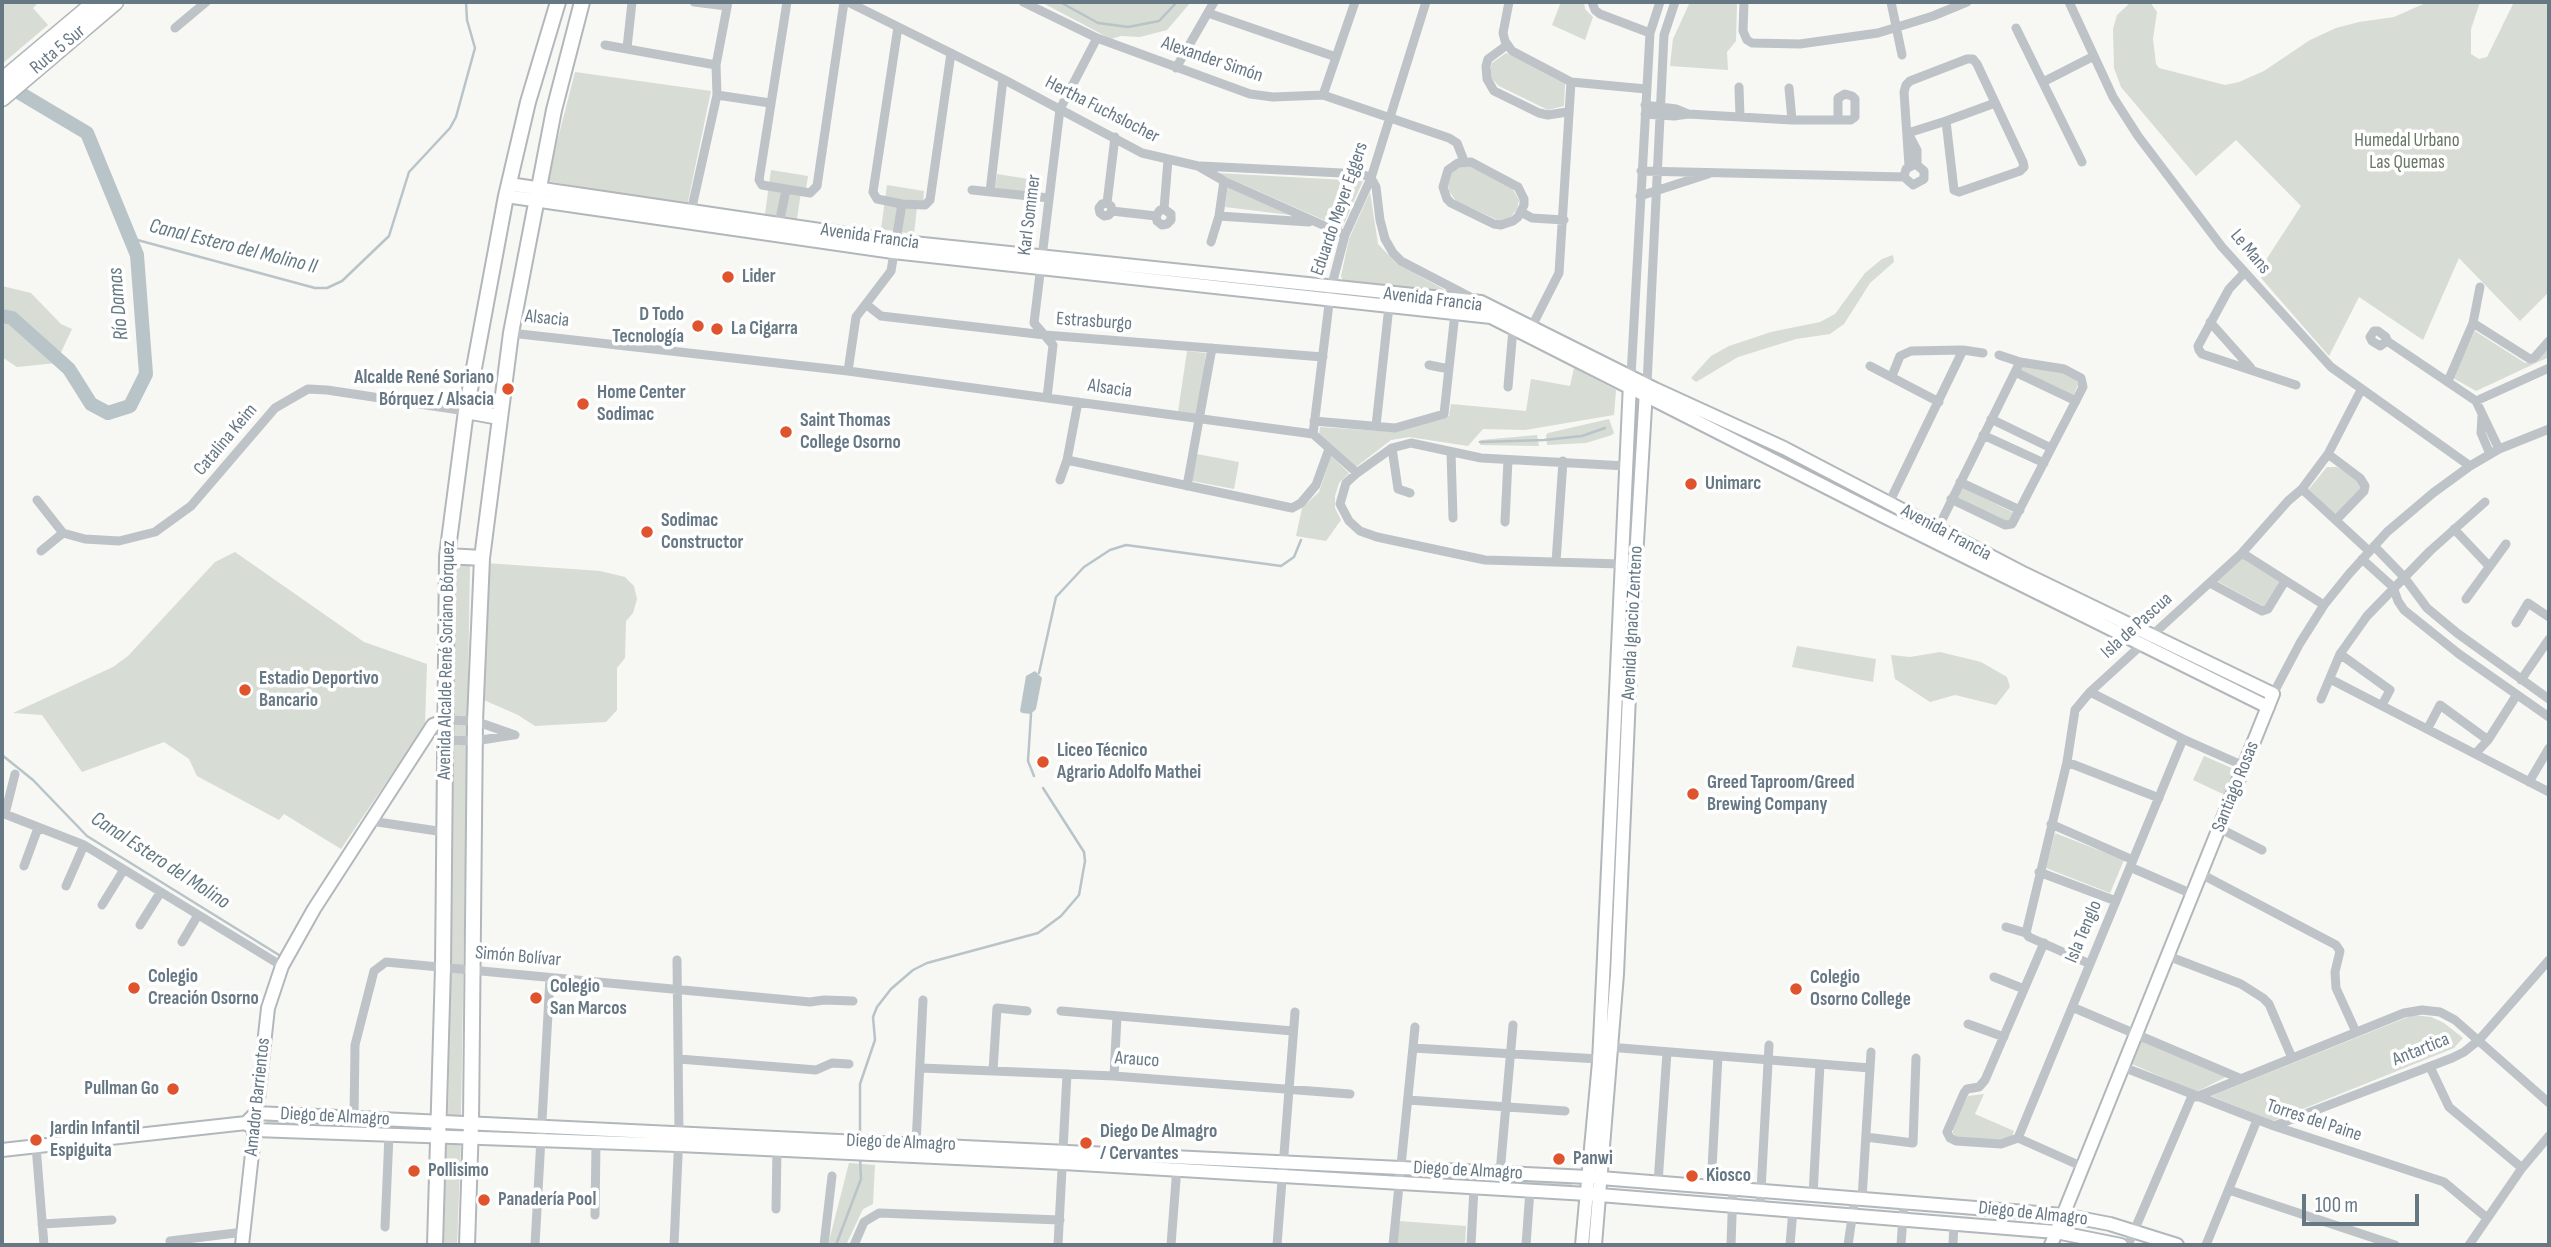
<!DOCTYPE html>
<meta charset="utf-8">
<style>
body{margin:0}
#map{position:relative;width:2551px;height:1247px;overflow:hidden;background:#f7f7f4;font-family:"Sofia Sans Condensed",sans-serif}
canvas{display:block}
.frame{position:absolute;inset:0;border:4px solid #677885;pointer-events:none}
.scale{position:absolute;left:2302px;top:1194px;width:117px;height:32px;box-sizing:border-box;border:4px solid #677885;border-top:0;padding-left:9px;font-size:21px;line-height:24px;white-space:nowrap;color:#677885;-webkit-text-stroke:5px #fff;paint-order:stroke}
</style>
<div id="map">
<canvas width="2551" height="1247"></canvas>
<div class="frame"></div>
<div class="scale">100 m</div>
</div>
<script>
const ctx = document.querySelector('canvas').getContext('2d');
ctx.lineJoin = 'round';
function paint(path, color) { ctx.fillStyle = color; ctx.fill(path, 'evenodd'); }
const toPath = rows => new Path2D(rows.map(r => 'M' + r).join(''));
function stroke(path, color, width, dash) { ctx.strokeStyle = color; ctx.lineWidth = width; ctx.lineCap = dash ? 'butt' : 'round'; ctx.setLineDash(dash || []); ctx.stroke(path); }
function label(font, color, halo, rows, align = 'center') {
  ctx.font = font + ' "Sofia Sans Condensed",sans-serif'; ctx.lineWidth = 7; ctx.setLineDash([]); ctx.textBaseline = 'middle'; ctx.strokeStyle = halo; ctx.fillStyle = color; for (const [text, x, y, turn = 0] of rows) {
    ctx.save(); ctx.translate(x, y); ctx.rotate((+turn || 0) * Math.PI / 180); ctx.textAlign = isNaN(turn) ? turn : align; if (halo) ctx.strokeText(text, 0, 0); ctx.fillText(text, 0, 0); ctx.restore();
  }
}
paint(toPath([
 [2,2,39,2,33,8,48,25,2,64],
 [1041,2,1147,2,1155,4,1158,2,1191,2,1167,30,1140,37,1121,36,1111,39],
 [1561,2,1584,2,1585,9,1593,17,1585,40,1552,25],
 [1690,2,1737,2,1736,41,1727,52,1728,70,1670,66,1673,39],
 [2131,2,2150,2,2157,12,2153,39,2156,64,2159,68,2225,85,2239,82,2264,71,2310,40,2336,28,2359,22,2394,17,2428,2,2480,2,2471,29,2471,54,2479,59,2487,57,2514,2,2549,2,2549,292,2520,321,2459,258,2423,340,2359,297,2329,356,2261,278,2264,270,2264,263,2301,206,2236,140,2196,176,2121,87,2114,68,2113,29,2117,15],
 [1506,53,1565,84,1564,106,1548,110,1499,86,1489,76,1492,63],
 [575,72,711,91,687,206,547,181],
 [1470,166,1512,188,1519,200,1517,209,1510,218,1500,221,1456,201,1449,191,1447,180,1450,173,1458,167],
 [771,170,808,176,806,188,801,192,797,219,765,214],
 [1217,173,1363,181,1342,228],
 [997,174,1041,181,1040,194,995,189],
 [887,185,924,191,923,203,917,207,914,234,881,229],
 [1228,186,1290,215,1225,207],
 [1370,192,1378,244,1396,263,1447,291,1446,294,1347,283,1343,281,1341,276,1349,239],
 [1893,255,1894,262,1870,283,1844,324,1830,334,1796,339,1738,357,1696,382,1691,378,1711,356,1729,346,1771,332,1820,322,1835,314,1865,273,1882,259],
 [2,286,31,293,61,324,72,329,56,363,17,367,2,357],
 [2475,331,2525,363,2535,361,2549,342,2549,357,2476,391,2453,378],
 [1187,351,1206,353,1198,415,1178,412],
 [2022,366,2063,372,2076,379,2078,385,2073,396,2018,370],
 [1574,368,1616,390,1614,415,1525,430,1483,429,1468,446,1409,437,1391,440,1356,467,1319,435,1320,427,1396,432,1449,416,1451,404,1526,411,1531,379,1570,386],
 [1609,419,1614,433,1612,435,1586,443,1547,445,1546,435,1548,433],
 [1537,435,1539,446,1480,445,1481,440],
 [1197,454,1239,462,1234,489,1192,481],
 [1331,456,1349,473,1339,483,1335,496,1335,508,1341,520,1326,541,1296,536,1302,508,1319,492],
 [2327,467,2337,467,2354,477,2361,486,2360,493,2338,514,2334,513,2309,489],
 [1962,487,2014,513,2009,523,1957,497],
 [235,552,364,642,427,664,425,725,341,849,284,814,279,820,197,776,189,759,164,742,82,772,42,715,13,713,113,667,128,656,215,562],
 [2249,558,2280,580,2269,604,2263,606,2217,581,2242,559],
 [486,563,600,571,625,577,634,586,637,599,633,613,626,621,625,658,617,668,617,710,606,722,535,726,518,715,484,700],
 [456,564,470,565,461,1115,448,1115],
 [1797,646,1876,659,1873,682,1792,667],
 [1940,652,1981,662,2007,677,2010,687,1996,705,1955,695,1930,702,1895,679,1891,655,1910,657],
 [2204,756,2236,770,2225,795,2193,780],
 [2055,833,2124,860,2110,893,2046,868],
 [2413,1015,2431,1017,2444,1023,2463,1038,2454,1048,2273,1121,2211,1096],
 [2135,1038,2226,1077,2196,1092,2125,1061],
 [1984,1094,1975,1114,2014,1131,2011,1138,2003,1141,1956,1137,1953,1133,1953,1127,1968,1096],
 [267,1118,433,1126,432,1132,265,1125],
 [446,1141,461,1142,457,1245,442,1245],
 [849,1163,875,1165,873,1204,863,1209,846,1245,828,1245],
 [1406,1171,1572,1184,1573,1189,1406,1179],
 [1399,1221,1466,1226,1465,1245,1397,1245]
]), '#d7dcd4');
paint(toPath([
 [1035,671,1042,678,1036,709,1031,714,1022,713,1020,711,1026,676]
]), '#b8c4c8');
stroke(toPath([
 [1060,2,1098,23,1128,27,1159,21,1177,2],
 [130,238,315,288,327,288,342,281,389,236,409,172,450,128,456,117,475,48,467,20,466,2],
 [1480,442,1544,440,1582,436,1605,428],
 [1039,673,1056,597,1084,567,1110,550,1126,545,1281,566,1294,557,1301,540],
 [1031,714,1028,761,1034,776],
 [2,755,33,780,87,836,279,955],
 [860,1138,860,1084,875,1040,873,1017,877,1007,891,989,913,970,927,963,1038,933,1061,916,1079,895,1085,861,1084,852,1043,788],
 [836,1245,861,1179,860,1158]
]), '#b8c4c8', 2.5);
stroke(toPath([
 [2,316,12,318,69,369,91,404,108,413,130,406,146,374,137,255,87,133,3,83]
]), '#b8c4c8', 14);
const secondary = toPath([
 [509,184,894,241,1481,302,1655,389,1784,448,2025,574,2273,694,2051,1245],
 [506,196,893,252,1491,317,1883,516,2268,707],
 [246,1123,256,1113,1588,1177,2063,1215,2110,1224,2177,1245],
 [246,1123,255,1130,679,1145,1063,1163,1587,1194,2056,1232,2121,1245],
 [2,1150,246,1123],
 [242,1245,268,1008,282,966,314,909,433,725,446,720],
 [1582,1245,1599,1062,1603,979,1630,383],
 [1595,1245,1617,974,1632,626,1646,390]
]);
const primary = toPath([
 [466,411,499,417],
 [447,556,482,558],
 [435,1245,443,967,447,556,466,411,506,196,528,102,558,2],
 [467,1245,471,1123,475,721,482,558,511,333,554,110,582,2]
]);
const highway = toPath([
 [2,81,96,2],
 [2,98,115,2]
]);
stroke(secondary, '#b1b7bb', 16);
stroke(primary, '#b2b7bb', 18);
stroke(highway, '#b2b6ba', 19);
stroke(toPath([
 [694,2,727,6],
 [787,2,759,180,762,185,810,193,817,186,844,2],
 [848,2,1003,79,1142,153,1198,166,1224,181,1345,235],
 [1023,2,1097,38,1250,94,1273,97,1323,95,1449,138,1457,143,1464,161],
 [1509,2,1503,33,1505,41,1512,51,1571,82,1646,89],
 [1592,2,1595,10,1600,14,1650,33],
 [1744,2,1743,31,1747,40,1752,43,1800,44,1878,33,1933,16,1967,2],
 [1891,2,1902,55],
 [2069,2,2113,97,2138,136,2222,247,2331,367,2470,466],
 [1208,13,1336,57],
 [898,27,873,192,877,199,902,204,925,205,930,200,951,53],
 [175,28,206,2],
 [2016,28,2082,162],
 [605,45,716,65],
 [1507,45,1488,59,1486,66,1487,79,1494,91,1539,113,1548,115,1567,112],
 [627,48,632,2],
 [1176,68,1214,2],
 [2043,82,2094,56],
 [1739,87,1740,117],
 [1789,88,1792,120],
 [717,95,770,103],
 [1323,95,1355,2],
 [1645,105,1676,109,1688,114],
 [1645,114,1674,116,1688,114,1792,120,1851,120,1855,117,1855,99,1852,96,1845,94,1838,98,1838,120],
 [1946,121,1995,103],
 [1908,133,1946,121,1954,190,1959,192,2020,171,2024,167,2023,162,1977,64,1973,59,1967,59,1910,81,1906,85,1904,92,1909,166],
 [1908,133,1917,150,1917,165],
 [1471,162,1518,187,1524,199,1524,205,1518,217,1513,221,1501,225,1494,224,1451,203,1447,199,1443,187,1448,170,1458,163,1471,162],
 [1201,166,1362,174,1371,178,1376,187,1380,220,1385,239,1393,253,1401,261,1476,300],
 [1641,171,1904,177,1913,185,1924,179,1924,171,1917,165,1913,165,1906,169,1904,177],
 [972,190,1049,198],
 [990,192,1003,79],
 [1640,196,1708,174],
 [1107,203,1115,137],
 [1164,209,1168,160],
 [1112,211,1111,206,1107,203,1102,204,1099,208,1100,213,1104,216,1109,215,1112,211,1156,216,1160,210,1164,209,1171,214,1171,220,1167,224,1162,225,1157,221,1156,216],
 [1521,212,1532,218,1564,220],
 [690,216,717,95,716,65,728,2],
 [1219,216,1224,181],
 [779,224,786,190],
 [1211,242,1219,216,1309,222],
 [2244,273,2229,289,2198,346,2199,350,2202,354,2296,385],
 [867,305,881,316,1045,335,1323,357],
 [2210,322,2251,368],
 [2473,323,2530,359,2534,358,2549,341],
 [1529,332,1559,273,1571,82],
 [511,333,848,371,1313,434,1357,473,1346,483,1340,504,1349,521,1360,531,1377,537,1485,560,1621,564],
 [2387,341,2380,346,2372,341,2370,337,2374,331,2378,331,2386,337,2387,341,2476,401,2499,449],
 [1429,365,1449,369],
 [1870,366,1939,402],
 [848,371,856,317,891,271,902,204],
 [2015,372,2076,401],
 [1631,376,1650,33,1660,2],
 [1892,376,1900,356,1911,351,1963,350,1983,353],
 [2448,381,2473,323,2480,287],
 [1647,384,1664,35,1675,2],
 [1508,387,1513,329],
 [1047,398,1053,345,1034,323,1060,109,1097,38],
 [2476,401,2549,368],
 [1078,402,1067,460,1292,508,1301,503,1316,485,1329,449],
 [2482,416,2481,433,2490,454],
 [1991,419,2051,448],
 [1314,421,1395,428,1444,414,1455,313],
 [1376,426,1389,306],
 [1313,434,1331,288,1345,235,1371,178,1426,2],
 [1983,435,2044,463],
 [1392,448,1398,489,1410,493],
 [1451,452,1453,518],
 [2328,454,2360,478,2365,486,2364,491,2336,520],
 [1357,473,1392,448,1411,443,1481,458,1626,466],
 [1060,480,1067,460],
 [1960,482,2020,510],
 [1187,486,1212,348],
 [2302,489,2369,551],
 [1951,499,2005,525,2012,524,2083,387,2081,378,2064,369,2020,362,1999,355],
 [37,500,63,533,85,539,119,541,155,532,191,506,275,408,308,389,327,390,466,411],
 [1889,503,1963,350],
 [1505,522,1508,460],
 [1938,528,2020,362],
 [2454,529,2489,566],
 [2374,546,2404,577,2427,608,2457,633,2549,699],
 [41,551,63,533],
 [2241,554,2247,556,2324,605],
 [2362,559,2393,587,2398,601,2404,610,2459,654,2549,717],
 [1556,562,1563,461],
 [2210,583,2262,611,2268,609,2285,581],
 [2466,599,2506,544],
 [2516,623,2528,603,2549,617],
 [2340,654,2390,690,2382,705],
 [2330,679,2549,792],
 [2521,680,2549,639],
 [2090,692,2183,739,2244,766],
 [2273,694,2300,643,2324,605,2349,574,2387,532,2433,493,2470,466,2499,449,2549,429],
 [2321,699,2340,654,2367,616,2430,551,2485,502],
 [446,720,475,721,515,735],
 [2428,728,2440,705,2488,740],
 [445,740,475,741,513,735],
 [2476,753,2488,740,2516,696],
 [2067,762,2159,798],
 [2529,782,2549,748],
 [2,813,84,845,282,966],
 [5,814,15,774],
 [371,821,444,832],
 [2051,824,2133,860],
 [2219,828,2262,850],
 [24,866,38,828],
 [2130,867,2192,894],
 [2039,872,2116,901],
 [2201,874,2336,945,2340,951,2335,972,2336,988,2356,1032],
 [66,886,84,845],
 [102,905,123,871],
 [140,925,160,893],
 [2006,927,2026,933,2029,937,2090,964],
 [2026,933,2067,762,2075,710,2090,692,2241,554,2288,501,2302,489,2328,454,2361,390],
 [182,942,198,915],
 [2168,956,2241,984,2263,998,2269,1004,2292,1058],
 [1994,977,2024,989],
 [2072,1007,2239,1078],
 [1061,1011,1293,1031],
 [1968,1024,2004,1037],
 [1608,1047,1870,1068],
 [1413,1048,1599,1059],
 [679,1059,816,1070,832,1063,849,1064],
 [2123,1067,2274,1126,2444,1182,2487,1218],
 [2430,1067,2449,1107,2522,1168],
 [921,1068,1114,1076,1350,1094],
 [993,1071,997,1008,1027,1011],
 [1114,1076,1117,1016],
 [2196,1097,2404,1013,2422,1010,2440,1012,2455,1020,2549,1103],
 [1408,1100,1565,1111],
 [354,1118,355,1045,374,971,386,962,810,1002,824,1000,853,1001],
 [2274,1126,2452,1058,2464,1052,2479,1040,2549,960],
 [1866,1137,1913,1143,1916,1058],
 [2018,1138,2183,739],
 [2018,1138,2001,1144,1956,1141,1950,1138,1947,1132,1964,1093,1967,1089,1979,1087,1985,1080,2044,943],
 [2018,1138,2083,1167],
 [916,1144,923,1000],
 [36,1146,44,1245],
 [1500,1173,1513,1025],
 [1658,1183,1667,1052],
 [1711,1187,1718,1056],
 [2229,1190,2395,1245],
 [1813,1195,1820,1064],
 [1862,1199,1871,1052],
 [1760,1208,1769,1045],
 [776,1209,777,1149],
 [595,1215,596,1142],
 [42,1224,112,1220],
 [385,1227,389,1135],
 [170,1241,244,1232],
 [535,1245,550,978],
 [674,1245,679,1134,677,960],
 [824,1245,832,1176],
 [854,1245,864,1222,879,1213,1060,1220],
 [1058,1245,1067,1074],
 [1171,1245,1177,1167],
 [1277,1245,1295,1012],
 [1393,1245,1415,1027],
 [1471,1245,1474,1187],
 [1526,1245,1530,1190],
 [1731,1245,1733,1188],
 [1790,1245,1793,1210],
 [1848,1245,1855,1198],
 [1901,1245,1904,1202],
 [1953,1245,1954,1223],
 [2128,1245,2192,1096],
 [2206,1245,2257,1120],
 [2469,1245,2522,1168,2549,1136]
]), '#bec3c7', 9);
stroke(secondary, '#fff', 12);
stroke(primary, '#fff', 14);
stroke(highway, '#fff', 16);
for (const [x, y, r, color] of [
 [728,277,7,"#df532d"],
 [698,326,7,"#df532d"],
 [717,329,7,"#df532d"],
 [508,389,7,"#df532d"],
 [583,404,7,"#df532d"],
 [786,432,7,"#df532d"],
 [1691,484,7,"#df532d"],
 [647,532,7,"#df532d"],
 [245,690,7,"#df532d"],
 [1043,762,7,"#df532d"],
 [1693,794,7,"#df532d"],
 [134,988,7,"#df532d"],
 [1796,989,7,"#df532d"],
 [536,998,7,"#df532d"],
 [173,1089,7,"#df532d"],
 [36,1140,7,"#df532d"],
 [1086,1143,7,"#df532d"],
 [1559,1159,7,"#df532d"],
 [414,1171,7,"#df532d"],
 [1692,1176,7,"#df532d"],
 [484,1200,7,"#df532d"]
]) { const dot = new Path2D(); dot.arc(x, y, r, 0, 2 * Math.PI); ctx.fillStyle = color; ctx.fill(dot); stroke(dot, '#fff', 2.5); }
label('19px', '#677885', '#fff', [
 ["Ruta 5 Sur",58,50,-40],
 ["Alexander Simón",1212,60,19],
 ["Hertha Fuchslocher",1102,110,27],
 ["Eduardo Meyer Eggers",1340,209,-71],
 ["Karl Sommer",1030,215,-83],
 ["Avenida Francia",870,237,8],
 ["Le Mans",2250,252,50],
 ["Avenida Francia",1433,300,7],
 ["Alsacia",547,319,6],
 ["Estrasburgo",1094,322,4],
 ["Alsacia",1110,389,8],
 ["Catalina Keim",226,440,-50],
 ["Avenida Francia",1946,533,28],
 ["Avenida Ignacio Zenteno",1633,623,-87],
 ["Isla de Pascua",2137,626,-42],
 ["Avenida Alcalde René Soriano Bórquez",447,660,-89],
 ["Santiago Rosas",2236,787,-68],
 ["Isla Tenglo",2084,932,-67],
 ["Simón Bolívar",518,957,5],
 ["Antartica",2421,1050,-22],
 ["Arauco",1137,1060,4],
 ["Amador Barrientos",258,1097,-84],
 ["Diego de Almagro",335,1117,3],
 ["Torres del Paine",2314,1121,18],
 ["Diego de Almagro",901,1143,2],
 ["Diego de Almagro",1468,1171,3],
 ["Diego de Almagro",2033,1214,6]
]);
label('19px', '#667762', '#fff', [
 ["Humedal Urbano",2407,141],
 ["Las Quemas",2407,163]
]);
label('bold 19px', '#677885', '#fff', [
 ["Lider",742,277],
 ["D Todo",684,315,"right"],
 ["Tecnología",684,337,"right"],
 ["La Cigarra",731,329],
 ["Alcalde René Soriano",494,378,"right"],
 ["Bórquez / Alsacia",494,400,"right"],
 ["Home Center",597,393],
 ["Sodimac",597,415],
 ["Saint Thomas",800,421],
 ["College Osorno",800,443],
 ["Unimarc",1705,484],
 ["Sodimac",661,521],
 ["Constructor",661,543],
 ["Estadio Deportivo",259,679],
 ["Bancario",259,701],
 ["Liceo Técnico",1057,751],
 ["Agrario Adolfo Mathei",1057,773],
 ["Greed Taproom/Greed",1707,783],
 ["Brewing Company",1707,805],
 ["Colegio",148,977],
 ["Creación Osorno",148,999],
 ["Colegio",1810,978],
 ["Osorno College",1810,1000],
 ["Colegio",550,987],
 ["San Marcos",550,1009],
 ["Pullman Go",159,1089,"right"],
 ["Jardin Infantil",50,1129],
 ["Espiguita",50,1151],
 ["Diego De Almagro",1100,1132],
 ["/ Cervantes",1100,1154],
 ["Panwi",1573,1159],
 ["Pollisimo",428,1171],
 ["Kiosco",1706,1176],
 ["Panadería Pool",498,1200]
], 'left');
label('italic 21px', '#637980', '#fff', [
 ["Canal Estero del Molino II",233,247,14],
 ["Río Damas",119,304,-95],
 ["Canal Estero del Molino",160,861,33]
]);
</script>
